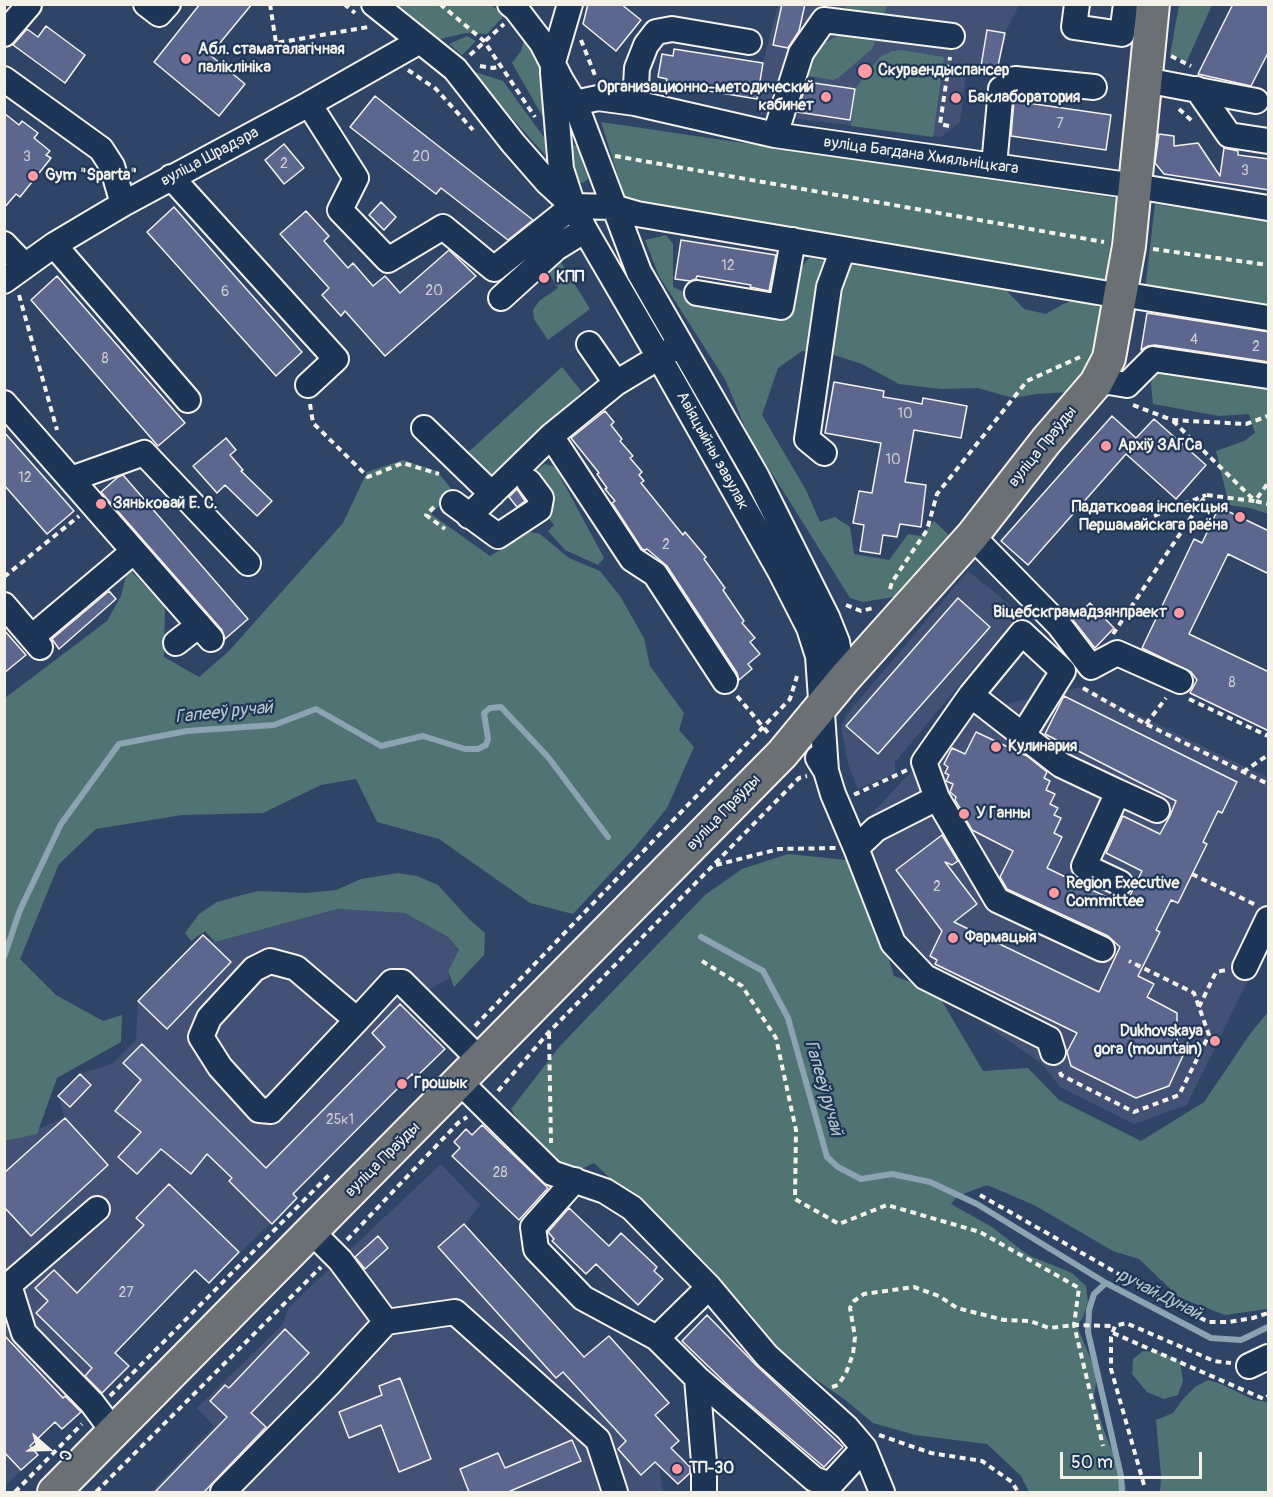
<!DOCTYPE html>
<meta charset="utf-8">
<style>
body{margin:0}
#map{position:relative;width:1273px;height:1497px;overflow:hidden;background:#304468;font-family:Pangolin,sans-serif}
canvas{display:block}
.frame{position:absolute;inset:0;border:6px solid #f4f1e8;pointer-events:none}
.north{position:absolute;left:18px;top:1419px;width:60px;height:60px;-webkit-text-stroke:4px #1d3557;paint-order:stroke;rotate:110deg;font-size:16px;font-weight:700;line-height:24px;text-align:center;color:#f4f1e8}
.north::after{content:'';display:block;margin:auto;width:21px;height:27px;background:#f4f1e8;clip-path:polygon(50% 0,100% 100%,50% 72%,0 100%)}
.scale{position:absolute;left:1060px;top:1452px;width:142px;height:27px;box-sizing:border-box;border:3px solid #f4f1e8;border-top:0;padding-left:8px;font-size:18px;line-height:21px;white-space:nowrap;color:#f4f1e8;-webkit-text-stroke:4px #1d3557;paint-order:stroke}
</style>
<div id="map">
<canvas width="1273" height="1497"></canvas>
<div class="frame"></div>
<div class="north">С</div>
<div class="scale">50 m</div>
</div>
<script>
const ctx = document.querySelector('canvas').getContext('2d');
ctx.lineJoin = 'round';
function paint(path, color) { ctx.fillStyle = color; ctx.fill(path, 'evenodd'); }
const toPath = rows => new Path2D(rows.map(r => 'M' + r).join(''));
function stroke(path, color, width, dash) { ctx.strokeStyle = color; ctx.lineWidth = width; ctx.lineCap = dash ? 'butt' : 'round'; ctx.setLineDash(dash || []); ctx.stroke(path); }
function label(font, color, halo, rows, align = 'center') {
  ctx.font = font + ' Pangolin,sans-serif'; ctx.lineWidth = 4.5; ctx.setLineDash([]); ctx.textBaseline = 'middle'; ctx.strokeStyle = halo; ctx.fillStyle = color; for (const [text, x, y, turn = 0] of rows) {
    ctx.save(); ctx.translate(x, y); ctx.rotate((+turn || 0) * Math.PI / 180); ctx.textAlign = isNaN(turn) ? turn : align; if (halo) ctx.strokeText(text, 0, 0); ctx.fillText(text, 0, 0); ctx.restore();
  }
}
paint(toPath([
 [778,5,1019,5,1005,33,997,75,969,71,966,76,960,122,941,137,760,114,757,99,763,63],
 [968,571,1020,613,895,762,895,773,858,789,848,764,841,726,848,713],
 [1081,687,1268,778,1268,939,1187,1105,1134,1124,1060,1087,1042,1064,908,971,851,836,966,713],
 [339,909,406,913,448,937,459,951,448,971,449,979,400,1004,445,1049,415,1078,411,1074,293,1194,297,1198,209,1283,195,1271,115,1352,129,1366,99,1397,62,1429,55,1422,30,1446,38,1455,5,1486,5,1142,65,1118,58,1096,80,1074,112,1064,136,1040,138,1001,203,935,215,942],
 [441,1164,480,1205,465,1224,584,1357,609,1336,669,1403,655,1415,679,1441,658,1460,663,1492,151,1492,214,1426,197,1408,282,1325,289,1307]
]), '#425175');
paint(toPath([
 [395,5,491,5,505,15,487,34,466,33,440,39],
 [843,5,887,5,884,15,872,13,866,16,850,11],
 [1179,5,1212,5,1187,61,1170,55],
 [850,32,867,37,875,42,872,49,838,78,833,80,804,75,816,47,838,36],
 [525,34,543,62,544,119,512,63,521,51],
 [467,36,476,41,462,55,449,44],
 [902,50,944,57,933,137,851,126,856,88,860,82,880,57,892,51],
 [469,70,503,81,546,140,545,155],
 [601,122,1116,198,1106,280,628,208],
 [568,143,577,146,588,179,583,183,576,181],
 [1155,204,1268,221,1268,309,1145,290],
 [666,235,673,244,673,287,710,304,765,315,809,258,1006,290,1024,309,1046,314,1063,304,1082,298,1105,311,1094,367,1071,392,1036,394,1013,398,978,388,941,389,899,384,862,364,828,353,802,351,778,368,762,415,806,490,820,522,835,517,850,527,854,554,889,560,908,534,921,536,934,521,949,535,943,550,899,596,863,602,850,598,748,435,726,381,659,276,645,240],
 [559,259,590,309,548,340,534,319,533,310,539,301,558,288,546,269],
 [1159,366,1268,384,1268,514,1250,508,1229,505,1216,451,1244,441,1255,433,1249,414,1219,416,1153,404,1151,383],
 [562,367,582,392,486,479,464,456],
 [403,460,437,471,453,491,431,514,490,556,530,532,540,534,569,558,600,571,620,596,644,638,650,666,684,713,679,730,694,747,667,808,636,846,573,914,530,903,439,839,377,822,356,779,321,785,263,813,182,815,96,829,59,864,20,959,56,995,103,1021,122,1015,121,1042,57,1078,37,1134,5,1141,5,698,107,621,121,596,128,568,165,606,164,657,199,677,228,652,343,523,367,472],
 [545,464,555,467,604,558,598,565,565,550,548,531,554,525,546,515,534,472],
 [788,854,856,861,861,894,880,931,894,976,936,991,983,1071,1028,1068,1059,1100,1141,1141,1204,1102,1250,1034,1268,1012,1268,1309,1225,1315,1180,1298,1139,1259,1113,1251,1034,1205,987,1185,958,1196,951,1204,992,1227,1028,1255,1072,1273,1086,1286,1088,1302,1083,1317,1077,1326,1097,1374,1094,1397,1103,1428,1126,1487,1125,1492,1029,1492,1021,1476,987,1444,915,1435,873,1423,844,1399,786,1359,750,1313,704,1261,664,1229,594,1163,566,1176,526,1132,511,1109,560,1046,705,895,742,869],
 [398,873,417,876,438,885,469,919,485,933,484,955,454,987,448,971,459,950,448,937,405,913,338,909,215,942,205,931,191,941,185,933,199,914,217,902,242,895,258,891,306,893,336,890,361,879],
 [1143,1351,1162,1353,1180,1362,1183,1381,1178,1395,1164,1399,1147,1392,1132,1374,1133,1359],
 [1208,1380,1221,1384,1254,1400,1268,1402,1268,1492,1160,1492,1161,1476,1156,1420,1173,1413,1183,1399,1195,1387]
]), '#507374');
stroke(toPath([
 [701,937,763,971,788,1018,827,1157,838,1167,861,1179,892,1174,930,1182,977,1204,1106,1283],
 [4,957,20,910,61,824,119,744,187,731,274,725,316,709,381,746,423,736,465,749,478,749,486,745,488,739,484,713,490,708,501,707,548,757,608,837],
 [1122,1492,1121,1476,1088,1332,1089,1310,1094,1294,1106,1283,1211,1338,1241,1340,1268,1327]
]), '#8ca3b1', 6);
const building = toPath([
 [200,4,252,4,210,55,245,84,219,116,154,62,200,4],
 [588,4,621,4,641,20,616,51,583,24,588,4],
 [782,4,805,4,799,31,788,48,773,45,782,4],
 [1233,4,1269,4,1269,51,1251,86,1198,74,1233,4],
 [46,26,85,55,65,83,13,45,27,29,38,37,46,26],
 [987,30,1005,33,996,75,980,72,987,30],
 [674,49,763,63,757,99,666,84,667,79,658,77,662,54,673,56,674,49],
 [807,82,855,89,850,120,797,112,807,82],
 [375,96,409,123,533,220,508,240,441,188,436,194,350,127,375,96],
 [1014,101,1111,115,1106,150,1011,136,1014,101],
 [4,113,19,125,22,121,38,133,34,138,50,151,46,155,51,158,20,197,16,194,4,208,4,113],
 [1159,134,1174,136,1174,146,1198,143,1220,176,1224,148,1238,151,1238,155,1269,159,1269,190,1164,174,1155,163,1159,134],
 [284,144,304,168,284,184,265,160,284,144],
 [381,202,396,217,384,230,369,215,381,202],
 [174,207,302,352,276,376,147,232,174,207],
 [306,211,329,236,324,241,348,268,353,263,373,286,385,276,400,293,449,250,476,276,385,356,345,311,341,316,322,295,329,288,280,234,306,211],
 [681,240,776,255,769,291,750,287,751,285,697,276,696,279,690,281,675,279,681,240],
 [57,276,185,423,158,446,31,300,57,276],
 [1147,313,1269,332,1269,362,1155,345,1148,346,1141,350,1147,313],
 [834,382,884,391,883,397,902,400,922,404,923,398,967,406,961,438,914,430,905,482,926,485,921,527,900,524,897,537,883,535,880,554,860,551,864,525,853,523,859,491,872,493,881,443,825,433,834,382],
 [605,411,614,422,611,425,622,439,620,441,633,456,630,458,642,472,639,475,644,481,641,483,683,535,685,532,706,557,704,559,725,588,723,590,744,621,742,623,755,638,750,642,760,654,748,664,752,669,739,680,737,673,667,566,647,549,645,550,642,549,612,503,615,501,605,489,607,488,597,474,599,473,571,438,605,411],
 [1112,416,1136,438,1154,419,1206,465,1176,499,1126,454,1028,565,1001,541,1112,416],
 [4,432,74,511,47,534,4,485,4,432],
 [226,438,236,450,230,455,243,470,241,471,272,501,257,516,225,485,217,493,193,466,226,438],
 [123,475,248,619,225,639,222,630,101,492,118,477,123,475],
 [517,489,525,501,517,507,509,497,517,489],
 [1219,507,1269,531,1269,574,1228,554,1189,634,1269,672,1269,731,1190,693,1197,680,1191,672,1142,648,1194,539,1202,543,1219,507],
 [109,591,116,599,59,649,52,639,109,591],
 [958,598,990,627,878,754,846,726,958,598],
 [1090,603,1114,628,1095,648,1073,620,1090,603],
 [4,630,26,655,4,673,4,630],
 [1064,696,1237,782,1222,813,1218,811,1203,842,1207,844,1178,903,1171,900,1156,930,1160,932,1138,976,1154,984,1147,997,1177,1013,1177,1042,1186,1049,1169,1086,1136,1098,1071,1066,1067,1052,1077,1033,935,964,937,960,930,956,942,931,896,870,942,835,958,861,952,865,945,862,977,904,954,922,1099,992,1120,947,1108,936,1007,889,1000,877,1013,851,972,830,965,818,968,816,963,813,955,800,956,797,950,792,953,784,946,781,949,775,945,773,948,767,944,764,952,748,965,754,976,732,1027,756,1047,772,1044,778,1050,781,1046,790,1055,794,1050,804,1058,808,1054,815,1061,818,1054,833,1062,837,1047,868,1125,906,1142,871,1106,853,1123,816,1160,834,1170,816,1176,801,1045,734,1064,696],
 [203,935,231,962,167,1029,138,1001,203,935],
 [400,1004,445,1049,415,1078,412,1074,293,1194,297,1198,272,1224,229,1181,232,1178,207,1154,191,1174,161,1149,137,1174,118,1157,141,1132,115,1111,141,1080,123,1063,142,1044,266,1168,385,1047,372,1033,400,1004],
 [80,1074,91,1085,70,1107,58,1096,80,1074],
 [65,1118,108,1165,31,1236,4,1207,4,1173,65,1118],
 [482,1125,548,1188,519,1220,452,1156,460,1148,454,1142,466,1129,472,1135,482,1125],
 [169,1184,239,1252,209,1283,195,1270,115,1353,129,1366,102,1393,85,1376,92,1368,36,1313,48,1301,35,1288,54,1270,77,1293,144,1225,136,1218,169,1184],
 [569,1208,609,1246,621,1233,657,1267,654,1271,663,1279,638,1305,596,1264,586,1274,552,1241,554,1239,548,1232,569,1208],
 [464,1224,584,1357,609,1336,669,1403,655,1415,679,1441,671,1448,690,1467,690,1473,678,1484,655,1462,641,1475,618,1449,626,1441,563,1372,556,1378,438,1247,464,1224],
 [378,1236,388,1248,365,1269,355,1257,378,1236],
 [707,1315,757,1366,843,1447,824,1467,735,1392,682,1341,707,1315],
 [285,1329,309,1353,251,1413,266,1427,204,1492,155,1492,227,1417,210,1401,225,1385,229,1388,285,1329],
 [4,1335,63,1398,65,1396,81,1412,62,1429,55,1422,30,1446,38,1455,21,1470,4,1452,4,1335],
 [400,1378,431,1459,399,1472,381,1425,349,1438,339,1412,382,1395,379,1386,400,1378],
 [572,1440,581,1461,508,1492,469,1492,460,1469,498,1453,505,1468,572,1440]
]);
paint(building, '#5d668e');
stroke(building, '#f4f1e8', 1.5);
const minor = toPath([
 [146,4,159,14,168,4],
 [374,4,455,69,513,143,548,183,573,206,613,207,637,214,1121,296,1127,295,1268,318],
 [510,4,516,9,542,43,561,80,575,103,639,272,757,477,827,617,837,642,844,679],
 [570,4,553,62,553,73,561,169,573,206,585,230,659,357,780,571,809,628,818,656,826,771],
 [1077,4,1074,27,1122,34,1126,4],
 [4,34,29,5],
 [4,79,101,149,112,166,123,204],
 [1145,80,1256,101],
 [1197,89,1229,135,1268,141],
 [575,103,598,98,635,103,775,135,1135,186,1268,208],
 [635,103,637,68,646,45,656,32,672,29,749,42],
 [309,104,356,178,340,210,388,260,443,227,494,269,573,206],
 [775,135,801,53,824,20,952,36],
 [994,166,1001,89,1015,79,1094,87],
 [171,177,336,359,308,385],
 [4,244,24,265],
 [54,245,188,400],
 [4,281,54,245,123,204,309,104,420,41],
 [697,293,781,307,793,240],
 [501,298,556,248,585,230],
 [589,344,616,383],
 [1096,383,1109,382,1127,385,1153,359,1268,376],
 [4,403,211,639],
 [424,428,492,494],
 [551,436,632,559,655,574,725,681],
 [824,453,807,439,829,287,843,249],
 [71,479,144,453,248,563],
 [453,503,498,536,539,509,541,498,529,482],
 [469,516,551,436,616,383,671,350],
 [972,536,1059,625,1091,667,1117,653,1180,681],
 [4,605,40,647],
 [32,637,134,551],
 [176,643,199,625],
 [971,695,1061,765,1118,792],
 [818,758,826,771,833,794,856,848],
 [937,798,924,762,971,695,1022,633,1063,671,1023,735],
 [1120,883,1084,866,1118,792,1157,810],
 [1245,967,1268,919],
 [357,1020,296,968,270,961,254,969,209,1018,201,1037,220,1067,259,1110,271,1111,357,1020,392,982,402,982,481,1061],
 [1053,1052,1049,1039,925,977,893,943,856,848,876,829,937,798,997,900,1102,949],
 [460,1082,552,1173,605,1191,632,1208,709,1287,767,1356,847,1428,864,1448,882,1492],
 [575,1180,533,1227,536,1249,583,1298,657,1338,697,1378,814,1479,830,1485,864,1448],
 [97,1209,9,1285,24,1333,92,1403,113,1431],
 [311,1231,340,1260,386,1322,455,1312,598,1440,615,1492],
 [657,1338,709,1287],
 [1249,1366,1268,1357],
 [697,1378,704,1462,704,1492],
 [223,1492,328,1385,386,1322]
]);
const major = toPath([
 [54,1492,782,754,844,679,972,536,1046,441,1096,383,1109,358,1129,246,1153,4]
]);
stroke(minor, '#f4f1e8', 28);
stroke(major, '#f4f1e8', 36);
stroke(toPath([
 [270,4,276,43,368,27],
 [344,4,355,13],
 [440,4,484,41,535,117],
 [581,40,596,78],
 [470,55,504,24],
 [1171,56,1191,66],
 [480,66,493,68,501,66],
 [408,70,436,89,473,130],
 [1179,109,1192,121],
 [949,126,940,124,950,57],
 [615,156,1104,242],
 [1153,249,1268,265],
 [19,295,57,430],
 [310,404,313,423,368,477,403,463,439,474],
 [1133,405,1172,420,1246,424,1268,416],
 [1173,421,1255,501,1268,504],
 [434,507,426,515,445,529],
 [1154,516,1206,495],
 [4,577,79,516],
 [890,589,892,582,927,530,937,494,1027,381,1080,357],
 [846,605,861,611,873,608],
 [1113,634,1206,495,1255,501,1268,483],
 [1083,688,1146,724,1268,784],
 [737,696,769,734],
 [1189,699,1268,736],
 [1146,724,1166,698],
 [1243,772,1268,755],
 [855,792,856,794,907,770],
 [716,865,779,849,836,848],
 [1192,874,1256,905],
 [702,961,742,986,776,1038,796,1130,795,1199,839,1224,887,1205,980,1232,1079,1288,1074,1325,1103,1446],
 [1199,1007,1216,972,1226,970],
 [475,1026,790,699,797,676],
 [549,1033,551,1143],
 [1060,1072,1061,1075,1134,1112,1179,1095,1209,1035,1194,993,1129,961],
 [498,1091,549,1032,799,778,807,776],
 [980,1195,1175,1306,1209,1322,1229,1322,1253,1318,1268,1313],
 [347,1240,458,1123,467,1117],
 [1113,1333,1264,1399,1268,1396],
 [832,1387,838,1385,846,1373,853,1354,855,1337,850,1308,854,1301,864,1294,914,1287,939,1296,957,1308,1004,1320,1030,1321,1049,1328,1074,1325,1115,1326],
 [110,1396,331,1173],
 [879,1435,931,1453,982,1461,1012,1482,1018,1492],
 [1144,1485,1111,1369,1111,1337,1115,1326,1126,1323,1214,1361,1231,1363],
 [15,1492,82,1424],
 [96,1492,321,1267]
]), '#f4f1e8', 4, [6, 4.5]);
stroke(minor, '#1d3557', 24);
stroke(major, '#6a7074', 32);
for (const [x, y, r, color] of [
 [186,59,6,"#ff9aa2"],
 [865,71,8,"#ff9aa2"],
 [826,97,6,"#ff9aa2"],
 [956,98,6,"#ff9aa2"],
 [33,176,6,"#ff9aa2"],
 [544,278,6,"#ff9aa2"],
 [1106,446,6,"#ff9aa2"],
 [101,504,6,"#ff9aa2"],
 [1240,517,6,"#ff9aa2"],
 [1179,613,6,"#ff9aa2"],
 [996,747,6,"#ff9aa2"],
 [964,814,6,"#ff9aa2"],
 [1054,893,6,"#ff9aa2"],
 [953,938,6,"#ff9aa2"],
 [1215,1041,6,"#ff9aa2"],
 [402,1084,6,"#ff9aa2"],
 [677,1469,6,"#ff9aa2"]
]) { const dot = new Path2D(); dot.arc(x, y, r, 0, 2 * Math.PI); ctx.fillStyle = color; ctx.fill(dot); stroke(dot, '#1d3557', 2); }
label('14px', '#ceced2', null, [
 ["7",1060,124],
 ["3",27,157],
 ["20",421,157],
 ["2",284,164],
 ["3",1245,171],
 ["12",728,266],
 ["20",434,291],
 ["6",225,292],
 ["4",1194,340],
 ["2",1256,347],
 ["8",105,359],
 ["10",905,414],
 ["10",893,460],
 ["12",25,478],
 ["2",666,545],
 ["8",1232,683],
 ["2",937,887],
 ["25к1",340,1120],
 ["28",500,1173],
 ["27",126,1293]
]);
label('bold 16px', '#f4f1e8', '#1d3557', [
 ["Абл. стаматалагічная",198,50],
 ["паліклініка",198,68],
 ["Скурвендыспансер",878,71],
 ["Организационно-методический",814,88,"right"],
 ["кабинет",814,106,"right"],
 ["Баклаборатория",968,98],
 ["Gym \"Sparta\"",45,176],
 ["КПП",556,278],
 ["Архіў ЗАГСа",1118,446],
 ["Зяньковай Е. С.",113,504],
 ["Падатковая інспекцыя",1228,508,"right"],
 ["Першамайскага раёна",1228,526,"right"],
 ["Віцебскграмадзянпраект",1167,613,"right"],
 ["Кулинария",1008,747],
 ["У Ганны",976,814],
 ["Region Executive",1066,884],
 ["Committee",1066,902],
 ["Фармацыя",965,938],
 ["Dukhovskaya",1203,1032,"right"],
 ["gora (mountain)",1203,1050,"right"],
 ["Грошык",414,1084],
 ["ТП-30",689,1469]
], 'left');
label('16px', '#f4f1e8', '#1d3557', [
 ["вуліца Багдана Хмяльніцкага",921,156,8],
 ["вуліца Шрадэра",210,157,-28],
 ["вуліца Праўды",1043,447,-51],
 ["Авіяцыйны завулак",712,451,61],
 ["вуліца Праўды",724,813,-46],
 ["вуліца Праўды",383,1160,-45]
]);
label('italic 18px', '#b7c4c8', '#1d3557', [
 ["Гапееў ручай",224,713,-6],
 ["Гапееў ручай",823,1088,74],
 ["ручай Дунай",1159,1295,27]
]);
</script>
